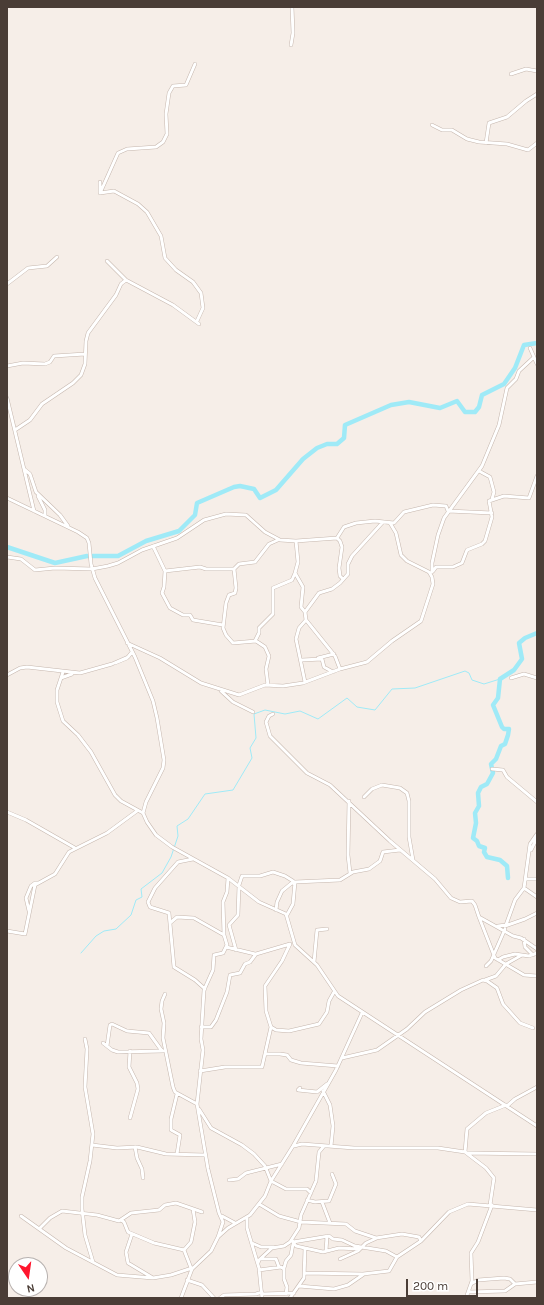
<!DOCTYPE html>
<style>
body{margin:0}
#map{position:relative;width:544px;height:1305px;overflow:hidden;background:#f6eee8;font-family:Karla,sans-serif}
canvas{display:block}
.frame{position:absolute;inset:0;border:8px solid #4a3d36;pointer-events:none}
.north{position:absolute;left:8px;top:1257px;width:40px;height:40px;box-sizing:border-box;background:#fff;border:1px solid #b7b1af;border-radius:50%;rotate:167deg;font-size:11px;font-weight:700;line-height:16px;text-align:center;color:#4a3d36}
.north::after{content:'';display:block;margin:auto;width:14px;height:18px;background:#ff162e;clip-path:polygon(50% 0,100% 100%,50% 72%,0 100%)}
.scale{position:absolute;left:406px;top:1279px;width:72px;height:18px;box-sizing:border-box;border:2px solid #4a3d36;border-top:0;padding-left:5px;font-size:12px;line-height:14px;white-space:nowrap;color:#4a3d36;-webkit-text-stroke:3px #fff;paint-order:stroke}
</style>
<div id="map">
<canvas width="544" height="1305"></canvas>
<div class="frame"></div>
<div class="north">N</div>
<div class="scale">200 m</div>
</div>
<script>
const ctx = document.querySelector('canvas').getContext('2d');
ctx.lineJoin = 'round';
const toPath = rows => new Path2D(rows.map(r => 'M' + r).join(''));
function stroke(path, color, width, dash) { ctx.strokeStyle = color; ctx.lineWidth = width; ctx.lineCap = dash ? 'butt' : 'round'; ctx.setLineDash(dash || []); ctx.stroke(path); }
stroke(toPath([
 [81,953,96,936,104,931,116,929,131,915,136,900,142,897,141,889,162,873,171,857,178,836,177,826,188,819,205,794,233,790,252,758,250,748,256,738,254,714,265,710,285,714,300,711,318,719,347,698,357,707,375,710,392,689,415,688,465,671,469,673,472,680,484,684,500,679]
]), '#9feaf7', 1);
stroke(toPath([
 [7,547,55,563,87,556,118,556,146,541,179,531,195,515,197,503,234,487,240,486,254,489,260,498,276,490,303,459,317,448,327,444,337,444,344,438,345,425,391,405,409,402,440,408,457,401,465,412,475,412,479,407,482,395,504,384,515,368,524,345,537,343],
 [508,878,507,866,500,860,487,857,484,852,485,848,479,846,477,841,473,838,476,823,475,813,479,806,478,793,481,787,487,784,493,773,491,764,496,759,501,746,505,744,508,735,509,729,504,729,502,727,493,705,498,698,500,679,514,670,522,659,519,643,525,638,537,633]
]), '#9feaf7', 4.5);
const minor = toPath([
 [291,45,293,33,292,7],
 [511,74,526,69,537,71],
 [432,125,442,130,452,130,467,139,479,142,507,144,528,150,537,143],
 [486,143,489,123,507,117,526,101,537,94],
 [100,182,100,193,114,191,138,204,147,212,161,236,165,258,176,270,193,282,201,293,203,308,197,321],
 [101,191,118,153,127,149,156,147,163,142,167,134,166,114,169,93,173,86,186,85,195,64],
 [107,261,126,280,173,305,199,324],
 [7,284,28,268,47,266,57,257],
 [530,348,537,364],
 [7,366,23,363,45,364,50,362,54,356,85,354],
 [7,398,34,511],
 [15,430,30,420,42,404,73,383,81,375,85,364,86,341,88,333,116,295,121,284,126,280],
 [24,469,30,474,36,492,60,515,68,526],
 [479,471,490,477,494,492,492,499],
 [38,496,45,510,45,516],
 [7,498,78,532,87,538,89,543,91,564,95,578,135,657,153,701,157,718,164,760,163,768,146,802,143,813,147,822,156,835,172,847,228,878,259,902,286,914,295,945,317,965,338,996,537,1126],
 [337,538,340,541,342,547,339,568,340,576,343,579],
 [296,541,298,562,295,573,303,587,301,607,305,612],
 [153,546,165,571,164,587,162,593,170,608,183,615,190,615,193,620,223,625],
 [7,557,21,559,35,570,55,568,92,569,108,566,118,563,142,550,177,538,204,520,226,514,246,515,265,532,280,540,296,541,337,538,344,527,356,523,375,521,394,523,404,512,433,505,446,506,448,511,492,513],
 [234,569,236,588,235,593,229,595,226,603,223,628,226,635,233,643,256,641,265,647,269,656,266,669,268,685],
 [165,571,200,567,206,569,234,569,239,564,255,562,269,544,278,540],
 [433,571,436,567,453,567,462,563,467,550,482,544,485,541,492,517,489,501,504,496,529,498,537,476],
 [432,572,432,563,438,535,444,518,482,466,499,425,507,388,516,379,519,371,533,358],
 [306,620,335,656,340,669],
 [255,641,259,633,259,628,273,614,273,588,292,580,295,573],
 [127,643,160,658,201,683,239,695,265,685,283,686,303,683,340,669,367,662,392,641,421,621,433,584,432,577,429,572,407,561,401,555,396,533,390,523],
 [318,658,334,654],
 [302,660,322,659,324,667,333,672],
 [115,663,127,658],
 [63,672,57,690,57,702,63,721,78,735,91,752,115,795,121,801,143,813],
 [7,675,20,668,27,667,80,673,112,664,128,657,132,652],
 [61,678,72,674],
 [511,678,524,674,537,678],
 [305,682,296,639,299,628,306,620,305,612,319,593,332,589,340,583,348,574,348,564,352,556,383,522],
 [221,691,233,702,253,712],
 [273,714,269,716,266,722,270,736,307,773,330,785,390,841,435,879,451,898,460,902,472,901,475,905,479,917,513,936,521,938,537,949],
 [492,769,503,770,507,777,537,802],
 [364,797,372,789,382,785,400,788,407,793,409,801,409,837,413,860],
 [349,801,348,855,350,873],
 [7,812,26,820,75,848],
 [531,850,537,838],
 [193,859,178,862,155,888,148,902,150,907,169,913,174,967,195,980,205,989],
 [526,879,537,879],
 [524,888,537,897],
 [276,910,277,902,282,891,293,882],
 [29,911,26,898,31,886,35,883,38,883],
 [287,915,293,904,295,882,340,880,353,872,369,869,380,861,383,852,400,850],
 [479,917,495,958,524,975,537,976],
 [170,923,177,917,194,918,224,935],
 [498,926,506,925,515,900,524,888,530,844,537,834],
 [505,926,525,919,537,913],
 [7,931,25,934,35,885,55,874,69,852,107,833,137,811],
 [524,939,525,947,533,955],
 [226,947,255,954],
 [236,950,229,925,238,915,239,885,242,876,260,876,273,872,285,876,293,881,294,884],
 [498,960,503,957,515,954,529,956,537,953],
 [314,962,317,930,327,929],
 [486,966,491,961,505,929],
 [485,980,496,976,506,964,522,955],
 [165,994,162,1001,161,1009,164,1023,163,1038,173,1087,175,1092,197,1104],
 [201,1027,211,1027,216,1020,227,992,230,975,240,973,245,964,250,962,256,954,290,944],
 [271,1027,276,1030,289,1031,319,1024,327,1012,329,1001,334,992],
 [85,1039,87,1049,85,1087,93,1134,90,1161,82,1197,82,1209,85,1235,93,1262],
 [103,1043,112,1050,118,1052,163,1051],
 [107,1046,110,1025,112,1024,127,1031,149,1033,162,1051],
 [265,1054,280,1054,287,1055,291,1060,301,1063,338,1066],
 [342,1058,377,1050,407,1029,425,1012,461,990,483,980,487,981,497,988,503,1004,520,1023,533,1028],
 [200,1071,225,1067,262,1067,271,1027,266,1011,265,986,282,961,290,944],
 [300,1088,298,1090,317,1092,327,1084],
 [323,1091,330,1105,333,1126,331,1146],
 [507,1106,515,1099,537,1087],
 [199,1109,211,1128,242,1145,254,1154,265,1166,271,1181,286,1189,307,1189,311,1193],
 [130,1118,138,1089,137,1083,129,1067,130,1051],
 [92,1145,117,1148,137,1147,166,1154,205,1155],
 [294,1146,302,1144,354,1148,438,1148,465,1152,486,1168,494,1178,490,1205],
 [135,1147,137,1158,142,1169,143,1178],
 [465,1152,467,1129,486,1113,506,1105],
 [467,1153,537,1154],
 [177,1154,180,1135,171,1130,171,1119,177,1094],
 [229,1180,238,1179,246,1173,282,1164],
 [307,1200,315,1202,329,1201,336,1184,332,1174],
 [322,1202,330,1223],
 [259,1204,279,1216,301,1222,346,1224,355,1231,376,1238,402,1234,419,1237,421,1241],
 [21,1216,66,1248,117,1275,153,1278,171,1275,192,1268],
 [222,1216,235,1223],
 [247,1217,247,1228,259,1268,262,1298],
 [121,1220,124,1222,128,1232,154,1243,184,1250,191,1268],
 [40,1228,50,1218,62,1211,97,1215,119,1221,131,1213,159,1210,165,1205,176,1203,202,1212],
 [132,1234,126,1252,128,1263,153,1278],
 [218,1237,223,1222,219,1213,208,1169,197,1104,203,1050,201,1039,204,990,213,970,214,955,223,953,227,945,224,935,223,902,227,892,228,878],
 [292,1240,296,1246,323,1252,339,1248,359,1249],
 [293,1242,329,1236,333,1239,342,1240,355,1246,386,1251,397,1257],
 [252,1243,261,1247,274,1247],
 [184,1250,191,1242,195,1222,193,1209],
 [326,1251,327,1236],
 [260,1259,276,1259,279,1267],
 [340,1259,358,1251,366,1243,377,1238],
 [258,1263,259,1260,272,1248,284,1246,290,1242,299,1228,301,1215,316,1181,319,1152,324,1146],
 [259,1270,281,1267,284,1269],
 [304,1273,363,1274,389,1271,397,1257,421,1241,449,1212,468,1204,537,1210],
 [187,1280,202,1285,214,1298],
 [471,1284,478,1280,504,1278,510,1279,515,1284,537,1282],
 [299,1286,334,1289,348,1285,364,1274],
 [469,1292,505,1291,515,1284],
 [262,1294,294,1293],
 [286,1294,287,1287,284,1279,284,1268,286,1261,291,1255,293,1244],
 [181,1298,192,1269,211,1251,218,1237,228,1228,250,1215,265,1196,271,1181,293,1146,336,1070,362,1013],
 [220,1298,224,1295,256,1294,262,1292],
 [290,1298,304,1278,305,1248],
 [466,1298,472,1281,471,1253,478,1242,492,1205]
]);
stroke(minor, '#c5b6ad', 4);
stroke(minor, '#fff', 3);
</script>
